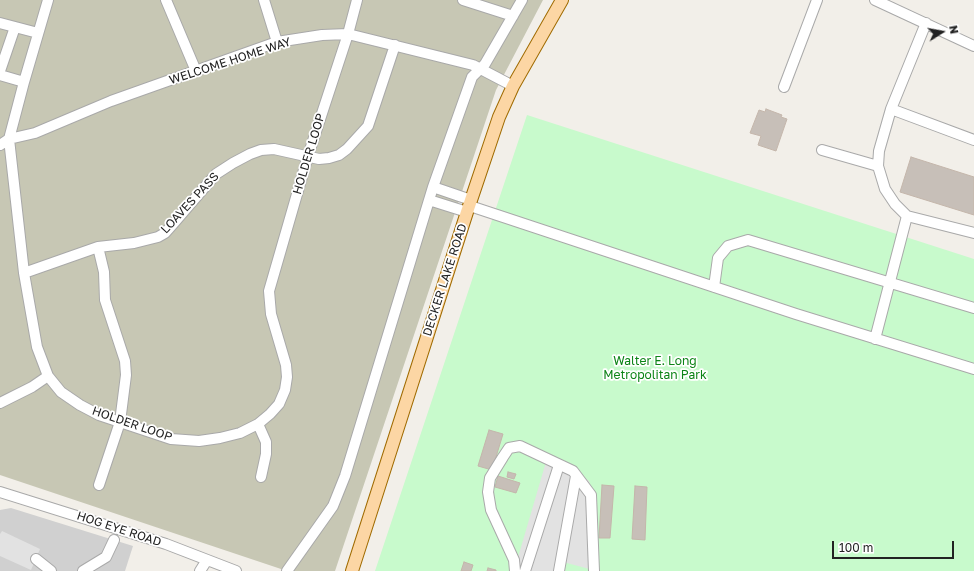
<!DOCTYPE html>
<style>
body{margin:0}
#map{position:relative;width:974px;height:571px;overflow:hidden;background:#f2efe9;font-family:"Golos Text",sans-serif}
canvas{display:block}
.north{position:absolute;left:922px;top:12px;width:40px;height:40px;-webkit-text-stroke:3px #fff;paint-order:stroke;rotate:79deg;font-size:11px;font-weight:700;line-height:16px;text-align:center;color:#222}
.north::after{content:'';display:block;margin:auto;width:14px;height:18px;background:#222;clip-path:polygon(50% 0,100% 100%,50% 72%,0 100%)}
.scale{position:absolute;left:832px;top:541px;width:122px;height:18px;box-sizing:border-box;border:2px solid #222;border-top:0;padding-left:5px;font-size:12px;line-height:14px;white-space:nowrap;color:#222;-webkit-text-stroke:3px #fff;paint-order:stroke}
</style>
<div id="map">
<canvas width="974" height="571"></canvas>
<div class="north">N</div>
<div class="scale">100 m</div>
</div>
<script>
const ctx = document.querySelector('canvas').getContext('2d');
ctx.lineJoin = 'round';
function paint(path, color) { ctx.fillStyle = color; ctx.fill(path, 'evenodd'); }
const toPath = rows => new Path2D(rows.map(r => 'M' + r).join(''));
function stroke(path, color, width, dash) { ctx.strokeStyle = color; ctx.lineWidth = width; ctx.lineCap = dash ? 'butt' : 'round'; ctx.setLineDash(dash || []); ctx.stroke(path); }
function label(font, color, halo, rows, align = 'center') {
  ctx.font = font + ' "Golos Text",sans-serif'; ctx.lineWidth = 3.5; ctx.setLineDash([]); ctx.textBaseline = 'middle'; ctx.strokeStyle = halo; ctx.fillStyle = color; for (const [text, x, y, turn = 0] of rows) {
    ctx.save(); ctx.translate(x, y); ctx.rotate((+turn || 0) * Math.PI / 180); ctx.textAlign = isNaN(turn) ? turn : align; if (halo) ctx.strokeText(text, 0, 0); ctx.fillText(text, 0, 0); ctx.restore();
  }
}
paint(toPath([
 [11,508,133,546,125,571,0,571,0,510]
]), '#d0d0d0');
paint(toPath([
 [0,0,543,0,496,90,335,571,287,571,0,475]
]), '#c7c7b4');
paint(toPath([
 [527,115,974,259,974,571,375,571]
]), '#c8facc');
paint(toPath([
 [548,455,576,471,589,481,595,499,597,571,563,562,561,571,514,571],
 [2,531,40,549,31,570,0,556,0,534]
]), '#e2e2e2');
const building = toPath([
 [766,109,782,115,781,117,787,119,776,151,758,145,761,136,750,133,759,110,765,112,766,109],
 [911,157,974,177,974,215,900,192,911,157],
 [489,430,503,434,492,470,478,466,489,430],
 [508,472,516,474,514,479,507,477,508,472],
 [498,476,520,483,516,493,495,487,498,476],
 [602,485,614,486,610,538,599,538,602,485],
 [635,486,647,487,645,540,632,539,635,486],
 [464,562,473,565,471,571,461,571,464,562],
 [488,568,496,570,496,571,487,571,488,568]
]);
paint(building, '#c7bfb8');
stroke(building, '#c4b6ab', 1);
const minor = toPath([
 [48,0,24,82,9,139,24,273,37,347,48,376,61,392,80,405,99,415,171,439,199,441,220,438,240,433,258,424,270,414,279,404,285,390,287,377,286,365,271,314,269,291,308,156,348,34,357,0],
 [166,0,196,71],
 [264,0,277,42],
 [463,0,513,16],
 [875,0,974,46],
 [0,23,38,33],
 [926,23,891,109,974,140],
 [0,71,15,27],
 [0,75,24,82],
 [784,87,817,0],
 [891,109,879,151,878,166,885,189,895,204,907,216],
 [0,145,9,139,35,133,111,101,277,42,322,35,348,34,473,65,513,86],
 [822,150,878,166],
 [433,187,471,200],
 [429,200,467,212],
 [470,206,796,314,974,369],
 [98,247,104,272,105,300,125,361,126,375,120,422,99,485],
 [24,273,98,247,134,243,158,237,165,233,173,224,216,174,233,163,250,154,261,150,274,149,319,159,329,158,339,155,347,149,368,126,395,45],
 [714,287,718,258,728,246,748,240,974,308],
 [875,339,907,216,974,233],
 [0,403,32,387,48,376],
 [258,424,266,442,266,454,261,477],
 [0,492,166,544,236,571],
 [36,559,51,571],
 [83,571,106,557,114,540],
 [200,571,207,560],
 [287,571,333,506,345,476,433,187,472,77,485,64,522,0],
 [515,571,514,560,491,510,488,492,490,478,503,457,509,448,520,446,573,471,591,495,594,571],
 [525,571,559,465],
 [559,571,576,476]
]);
const major = toPath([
 [352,571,467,212,499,117,513,86,562,0]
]);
stroke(minor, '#a9a9a9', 12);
stroke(major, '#a06b00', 14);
stroke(minor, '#fff', 10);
stroke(major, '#fcd6a4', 12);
label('12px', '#222', '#fff', [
 ["WELCOME HOME WAY",230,61,-18],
 ["HOLDER LOOP",309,154,-73],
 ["LOAVES PASS",190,203,-47],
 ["DECKER LAKE ROAD",445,280,-72],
 ["HOLDER LOOP",132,424,19],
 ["HOG EYE ROAD",119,529,18]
]);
label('12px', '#0c8416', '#fff', [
 ["Walter E. Long",655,361],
 ["Metropolitan Park",655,375]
]);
</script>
